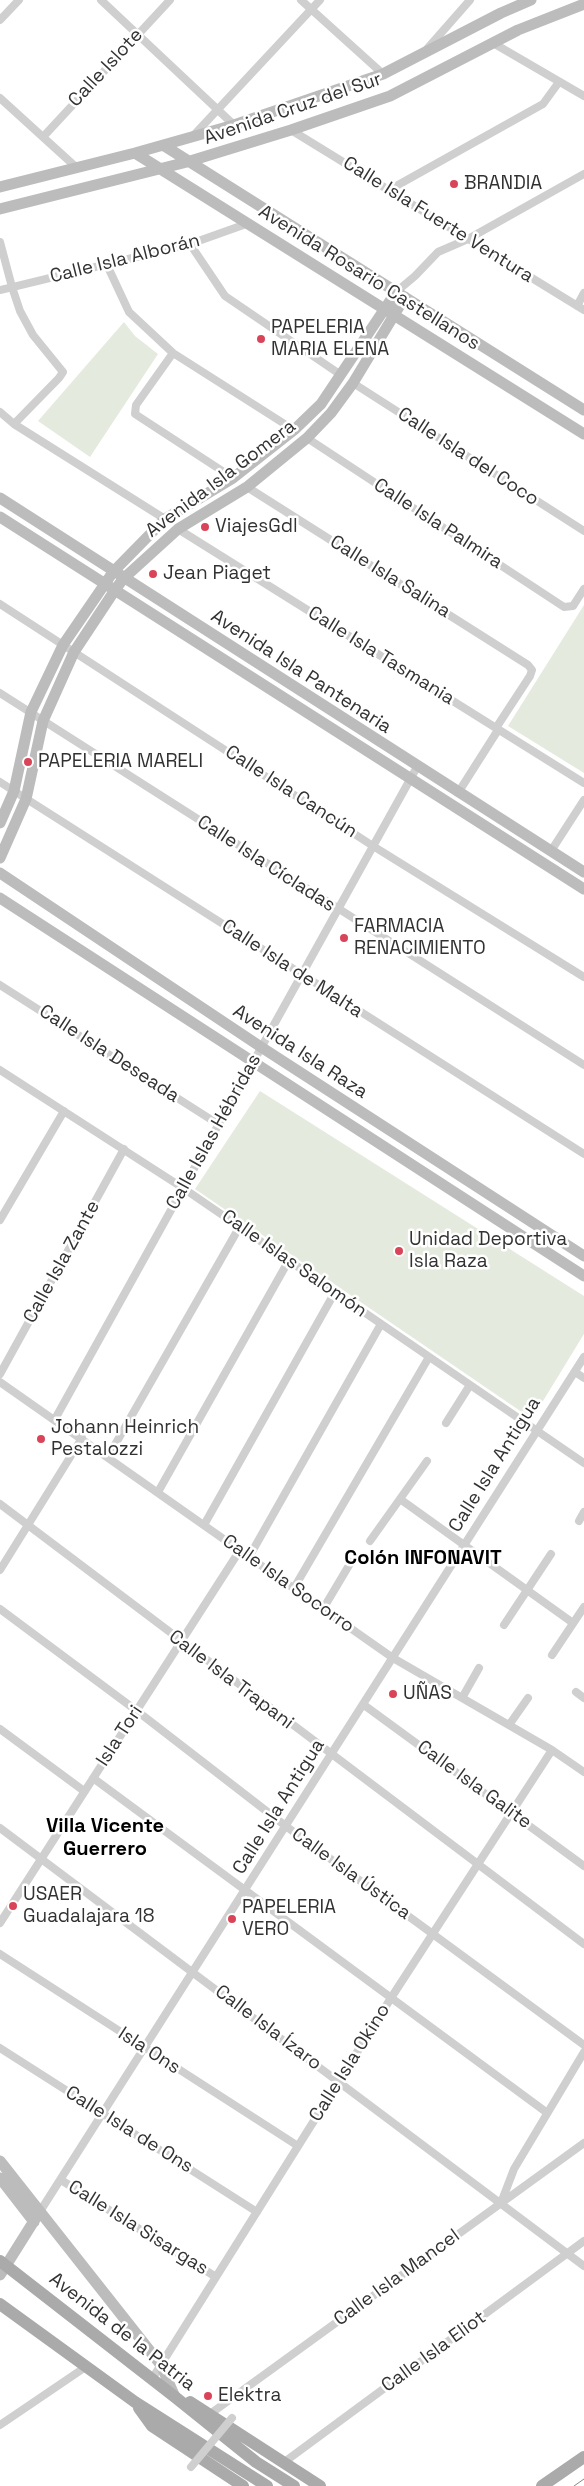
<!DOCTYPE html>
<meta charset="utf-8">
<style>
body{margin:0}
canvas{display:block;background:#fff}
</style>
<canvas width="584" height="2486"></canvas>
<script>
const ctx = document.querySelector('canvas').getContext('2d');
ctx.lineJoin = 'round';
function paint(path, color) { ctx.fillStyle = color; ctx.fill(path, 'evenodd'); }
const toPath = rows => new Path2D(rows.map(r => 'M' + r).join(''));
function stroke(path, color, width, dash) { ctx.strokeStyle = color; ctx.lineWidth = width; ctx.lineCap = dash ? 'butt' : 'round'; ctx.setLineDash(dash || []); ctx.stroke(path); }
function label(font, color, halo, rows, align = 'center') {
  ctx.font = font + ' "Space Grotesk",sans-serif'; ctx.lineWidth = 5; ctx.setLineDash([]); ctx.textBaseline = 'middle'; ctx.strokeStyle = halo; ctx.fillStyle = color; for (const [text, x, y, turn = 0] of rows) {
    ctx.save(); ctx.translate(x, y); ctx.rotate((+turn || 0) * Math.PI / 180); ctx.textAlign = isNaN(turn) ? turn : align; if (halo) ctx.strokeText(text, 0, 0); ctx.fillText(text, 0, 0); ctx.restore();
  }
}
paint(toPath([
 [124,322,135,336,158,354,90,457,38,421],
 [584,605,584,773,508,726],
 [260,1091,584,1296,584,1334,532,1419,195,1189]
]), '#e5eade');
stroke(toPath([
 [101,0,234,125],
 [301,0,383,74],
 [0,20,19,0],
 [493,43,584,96],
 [427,49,470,0],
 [0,98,77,168],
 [291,130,584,310],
 [193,136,320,0],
 [43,137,170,0],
 [389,190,543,104,559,82],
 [0,242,12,287,20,311,33,335,63,372,59,378,14,424],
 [190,244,225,296,341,375],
 [107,265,129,312,173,353,294,430],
 [0,290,190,244,249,223],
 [396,292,415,276,438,252,468,239,584,174],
 [577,306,584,293],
 [173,353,136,405,135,414,233,478],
 [353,383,584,531],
 [0,412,14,424,165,519],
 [307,438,564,607,573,606,584,589],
 [247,487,528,665,532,670,530,676,496,728],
 [178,529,584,783],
 [0,604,373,846,584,977],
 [0,693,584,1065],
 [0,782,584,1154],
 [458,793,498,730],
 [551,851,584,800],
 [0,985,218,1124],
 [0,1070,183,1188,584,1463],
 [0,1220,64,1111],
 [575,1372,584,1378],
 [0,1374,124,1149],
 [0,1382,393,1658,552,1750,584,1772],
 [55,1419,417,767],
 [446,1423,470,1385],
 [108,1457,240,1226],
 [158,1492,289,1260],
 [400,1499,573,1623],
 [0,1504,584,1944],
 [579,1521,584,1512],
 [204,1525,335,1292],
 [370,1541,427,1461],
 [249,1557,381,1324],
 [0,1570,82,1438],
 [294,1588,429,1357],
 [0,1609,137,1711,287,1827,584,2045],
 [323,1609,351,1562],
 [504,1625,551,1554],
 [552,1655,584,1607],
 [576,1692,584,1698],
 [462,1698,479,1668],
 [364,1705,584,1866],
 [509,1725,528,1698],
 [0,1729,84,1791],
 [93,1778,546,2112],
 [0,1828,584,2266],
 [0,1923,240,1550],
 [0,1954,298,2146],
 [0,2048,257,2212],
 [61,2180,216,2277],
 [501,2203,514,2169,584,2052],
 [39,2213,584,1357],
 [152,2379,391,1998,552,1750],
 [210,2414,584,2143],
 [0,2425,87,2366],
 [283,2463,584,2241]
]), '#cfcfcf', 8);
stroke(toPath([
 [163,145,584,410],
 [135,153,584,434],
 [0,187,135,153,234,125,383,74,501,13,531,0],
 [0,209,187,162,291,130,390,96,518,30,584,4],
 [0,498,584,872],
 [0,517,584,889],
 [0,823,14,791,31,712,63,645,113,572,165,519,233,478,294,430,321,404,396,292],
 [0,858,26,799,43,721,74,652,115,590,123,579,178,529,247,487,307,438,331,413,353,383,405,297],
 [0,873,261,1047,584,1256],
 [0,898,584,1276],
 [0,2161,161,2365,175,2397],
 [0,2178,34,2222],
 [0,2275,39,2213]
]), '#bcbcbc', 11);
stroke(toPath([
 [0,2261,175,2397,256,2462,294,2486],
 [0,2304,135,2402,267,2486],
 [190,2402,320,2486],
 [139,2408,152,2426,243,2486],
 [542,2486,584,2457]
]), '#aaa', 12);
stroke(toPath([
 [574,2486,584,2479]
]), '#878787', 1);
stroke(toPath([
 [191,2467,232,2418]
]), '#cfcfcf', 8);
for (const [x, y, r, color] of [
 [454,184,5,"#d94459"],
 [261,339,5,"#d94459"],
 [205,527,5,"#d94459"],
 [153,574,5,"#d94459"],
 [28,762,5,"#d94459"],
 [344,938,5,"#d94459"],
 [399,1251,5,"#d94459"],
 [41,1439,5,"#d94459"],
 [393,1694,5,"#d94459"],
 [13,1906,5,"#d94459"],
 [232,1919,5,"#d94459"],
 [208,2396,5,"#d94459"]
]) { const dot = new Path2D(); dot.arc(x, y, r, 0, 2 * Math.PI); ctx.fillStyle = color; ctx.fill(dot); stroke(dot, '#fff', 2); }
label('19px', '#323232', '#fff', [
 ["Calle Islote",106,68,-47],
 ["Avenida Cruz del Sur",293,109,-19],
 ["Calle Isla Fuerte Ventura",438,220,32],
 ["Calle Isla Alborán",125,259,-14],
 ["Avenida Rosario Castellanos",369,278,32],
 ["Calle Isla del Coco",468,457,33],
 ["Avenida Isla Gomera",221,479,-37],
 ["Calle Isla Palmira",438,524,33],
 ["Calle Isla Salina",390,577,32],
 ["Calle Isla Tasmania",381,656,32],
 ["Avenida Isla Pantenaria",301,672,33],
 ["Calle Isla Cancún",291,792,33],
 ["Calle Isla Cícladas",266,864,33],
 ["Calle Isla de Malta",292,969,33],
 ["Avenida Isla Raza",300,1052,33],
 ["Calle Isla Deseada",109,1054,33],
 ["Calle Islas Hébridas",214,1132,-61],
 ["Calle Isla Zante",62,1262,-61],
 ["Calle Islas Salomón",294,1264,35],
 ["Calle Isla Antigua",495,1465,-58],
 ["Calle Isla Socorro",288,1584,35],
 ["Calle Isla Trapani",231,1680,37],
 ["Isla Tori",120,1736,-57],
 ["Calle Isla Galite",474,1785,36],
 ["Calle Isla Antigua",279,1807,-58],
 ["Calle Isla Ústica",351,1874,36],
 ["Calle Isla Ízaro",268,2028,37],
 ["Isla Ons",149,2051,33],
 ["Calle Isla Okino",350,2063,-58],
 ["Calle Isla de Ons",129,2130,32],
 ["Calle Isla Sisargas",138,2228,32],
 ["Calle Isla Mancel",397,2278,-36],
 ["Avenida de la Patria",122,2332,38],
 ["Calle Isla Eliot",434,2352,-36]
]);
label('19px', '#323232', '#fff', [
 ["BRANDIA",464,184],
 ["PAPELERIA",271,328],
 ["MARIA ELENA",271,350],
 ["ViajesGdl",215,527],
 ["Jean Piaget",163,574],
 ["PAPELERIA MARELI",38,762],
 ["FARMACIA",354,927],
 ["RENACIMIENTO",354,949],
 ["Unidad Deportiva",409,1240],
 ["Isla Raza",409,1262],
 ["Johann Heinrich",51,1428],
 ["Pestalozzi",51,1450],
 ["UÑAS",403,1694],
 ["USAER",23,1895],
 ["Guadalajara 18",23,1917],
 ["PAPELERIA",242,1908],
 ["VERO",242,1930],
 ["Elektra",218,2396]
], 'left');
label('bold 20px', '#000', '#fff', [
 ["Colón INFONAVIT",423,1559],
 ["Villa Vicente",105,1827],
 ["Guerrero",105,1850]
]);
</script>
